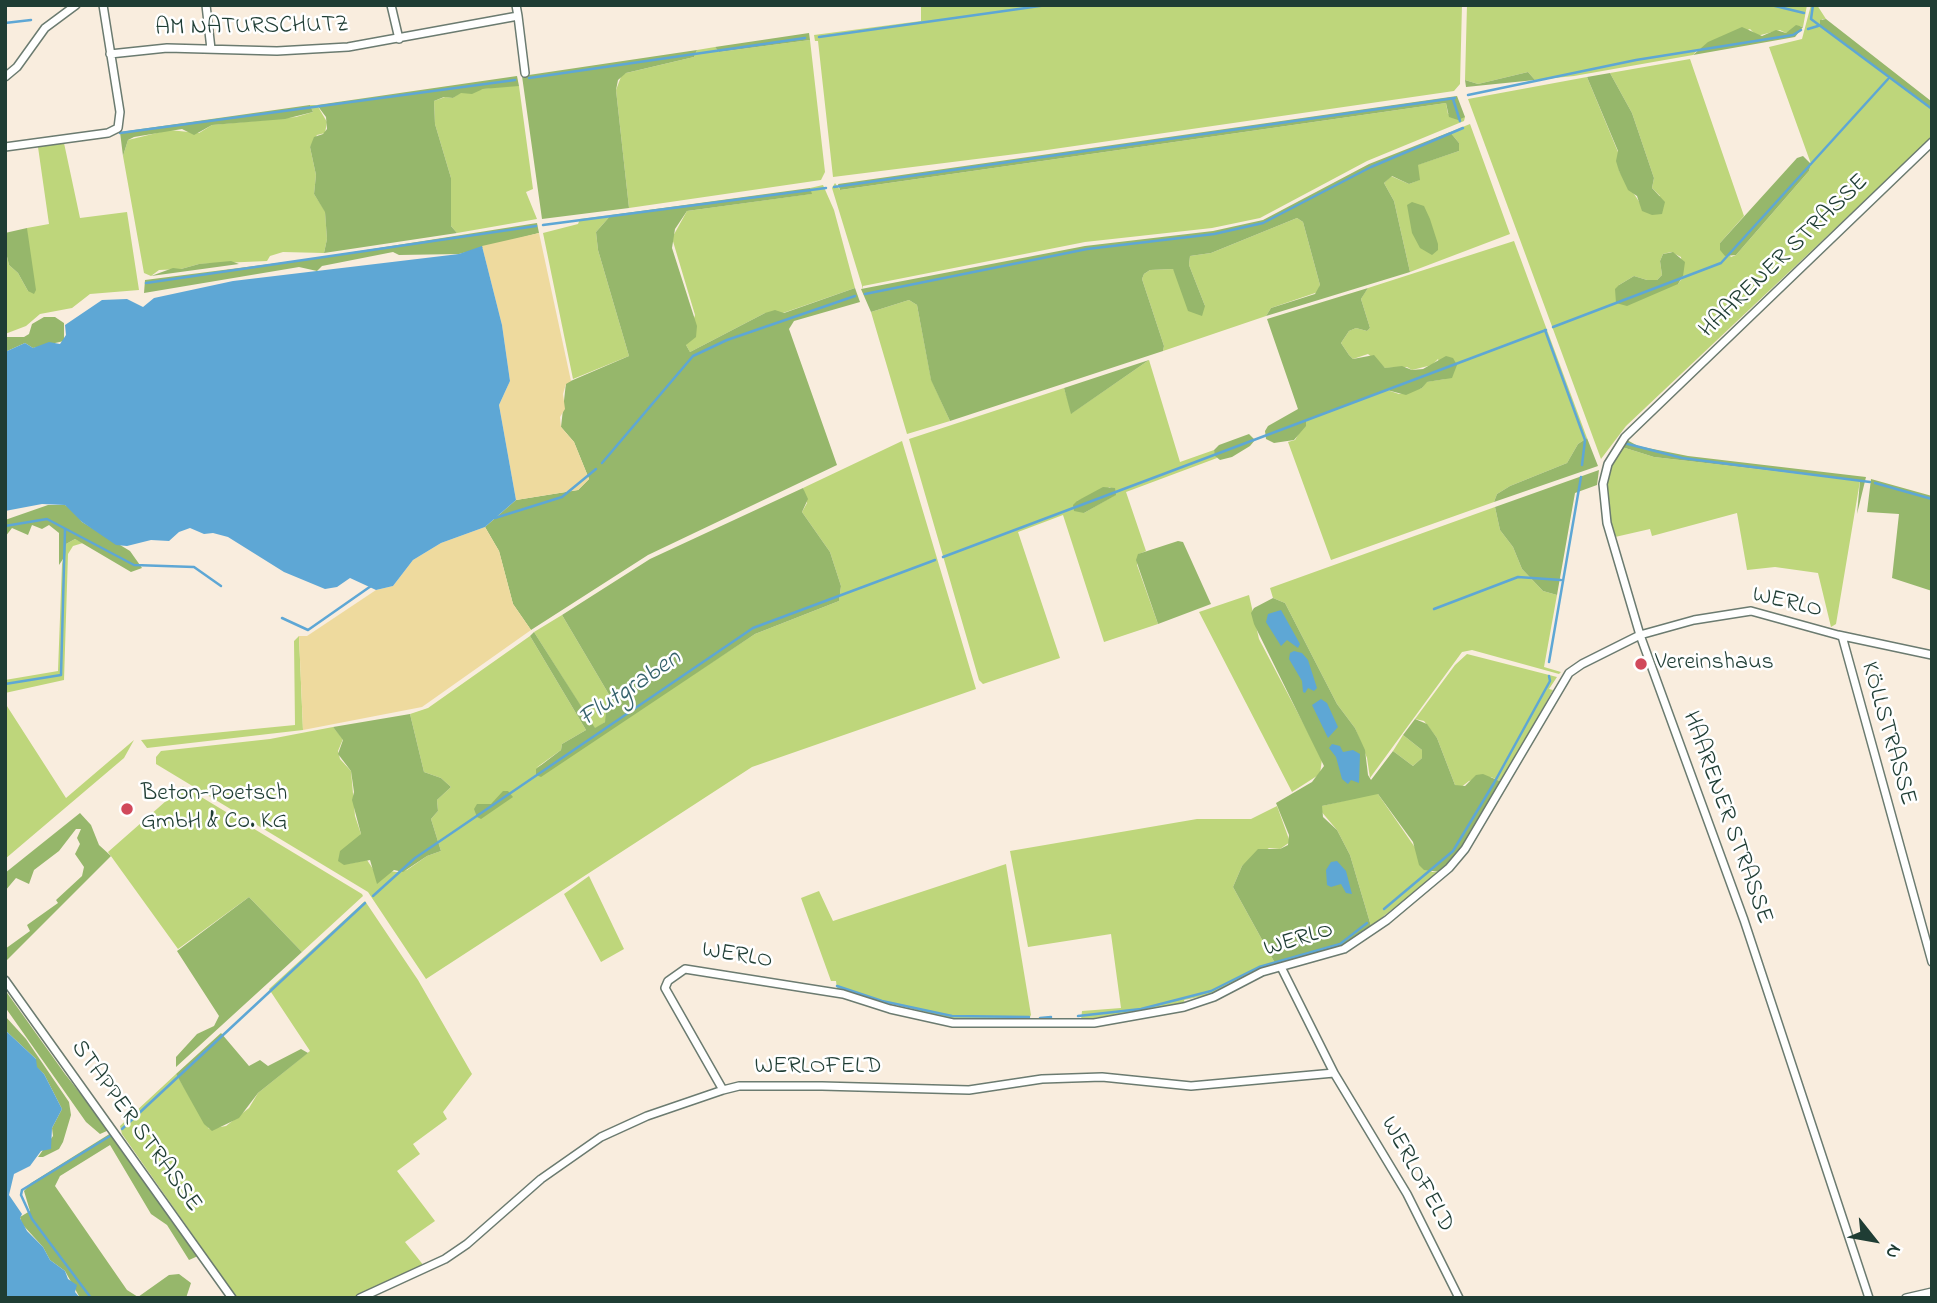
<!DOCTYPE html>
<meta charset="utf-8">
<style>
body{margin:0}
#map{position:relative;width:1937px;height:1303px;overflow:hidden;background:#f9edde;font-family:"Indie Flower",sans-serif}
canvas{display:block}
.frame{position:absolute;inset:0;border:7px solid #1f3d34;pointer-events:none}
.north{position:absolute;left:1839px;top:1205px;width:70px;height:70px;-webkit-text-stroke:5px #fff;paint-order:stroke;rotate:121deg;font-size:19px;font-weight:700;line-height:28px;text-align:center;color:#1f3d34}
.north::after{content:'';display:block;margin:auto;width:24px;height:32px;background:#1f3d34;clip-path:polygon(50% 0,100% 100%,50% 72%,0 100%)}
</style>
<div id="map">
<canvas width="1937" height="1303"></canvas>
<div class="frame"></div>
<div class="north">N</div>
</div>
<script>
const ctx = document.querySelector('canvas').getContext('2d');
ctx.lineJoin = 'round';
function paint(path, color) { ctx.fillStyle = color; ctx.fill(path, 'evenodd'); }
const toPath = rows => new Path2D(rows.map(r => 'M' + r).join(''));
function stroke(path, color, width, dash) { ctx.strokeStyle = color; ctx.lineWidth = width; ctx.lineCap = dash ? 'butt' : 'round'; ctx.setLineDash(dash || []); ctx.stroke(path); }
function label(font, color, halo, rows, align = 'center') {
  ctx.font = font + ' "Indie Flower",sans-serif'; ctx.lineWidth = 5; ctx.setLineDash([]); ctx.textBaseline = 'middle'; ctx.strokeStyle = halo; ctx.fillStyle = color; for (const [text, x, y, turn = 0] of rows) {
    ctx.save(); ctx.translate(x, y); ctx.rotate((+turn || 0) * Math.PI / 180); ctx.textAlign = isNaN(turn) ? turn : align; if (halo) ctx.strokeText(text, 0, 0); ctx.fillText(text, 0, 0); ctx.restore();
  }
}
paint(toPath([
 [921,5,1462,5,1460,84,1454,91,1040,151,833,177,818,41,815,41,814,35,921,21],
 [1467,5,1727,7,1807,5,1803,27,1800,26,1786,33,1780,30,1757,36,1750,29,1697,50,1693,55,1574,76,1535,80,1528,72,1478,84,1465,80],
 [1811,5,1817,5,1826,19,1822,19,1820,25,1931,105,1932,102,1932,137,1626,426,1601,459,1468,99,1587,77,1618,152,1619,171,1640,203,1660,196,1652,188,1654,178,1632,113,1610,73,1690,59,1744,216,1720,243,1731,257,1736,255,1809,171,1811,164,1769,47,1802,39],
 [1671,252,1681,257,1683,277,1678,284,1619,285,1634,276,1647,280,1657,280,1662,275,1660,261,1663,254],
 [810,40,825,172,821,180,629,208,616,90,622,74,694,57,697,50,715,47,719,52],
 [513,85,519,86,533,189,526,192,537,219,457,233,451,226,451,178,435,124,434,101,445,97,453,98,461,92],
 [1446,103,1448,114,1465,117,1464,121,1367,161,1260,218,1212,228,1085,242,863,286,863,289,832,188,835,183,840,190],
 [310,105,317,105,327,122,325,133,317,135,310,147,316,175,314,194,325,211,327,239,324,253,283,252,270,256,267,261,199,264,181,269,159,270,151,276,144,273,123,156,128,140,169,130,199,133,212,125,296,117,313,112],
 [1470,124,1510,234,1410,272,1394,201,1384,183,1391,176,1409,184,1419,180,1417,165,1459,151,1459,143,1450,132],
 [64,143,80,218,127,212,139,290,90,294,72,308,40,314,26,326,5,334,5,248,9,265,18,273,28,291,27,228,49,224,38,147],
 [823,185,834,210,855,288,783,313,765,313,690,352,686,345,695,315,672,238,687,211,811,194,810,188],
 [611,215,596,232,598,250,629,356,573,379,543,233,578,224,580,219],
 [1297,218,1303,222,1320,285,1318,292,1271,308,1266,316,1163,351,1164,346,1142,279,1144,274,1150,270,1173,269,1205,306,1189,265,1190,256,1211,253],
 [1514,241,1587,438,1578,444,1567,463,1510,486,1497,494,1494,502,1331,560,1288,442,1295,440,1306,421,1387,390,1399,394,1422,388,1426,382,1445,379,1438,359,1432,365,1412,370,1407,367,1385,368,1368,354,1353,359,1349,355,1341,343,1349,331,1356,328,1367,331,1370,328,1361,299,1364,294,1368,288],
 [909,300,917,305,931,379,950,421,907,434,871,312],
 [1149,360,1180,462,1214,450,1217,458,1126,492,1146,551,1139,554,1137,565,1158,624,1104,642,1063,515,1018,532,1060,658,983,684,979,680,909,439,1064,388,1072,413],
 [1110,487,1115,495,1084,513,1077,501],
 [902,441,976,689,752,767,426,979,368,892,156,764,156,757,161,751,270,739,333,727,343,739,338,751,340,759,351,771,355,816,361,834,347,864,367,860,373,869,397,872,407,870,427,856,441,851,431,819,438,811,437,800,451,787,441,778,424,772,410,714,428,708,530,636,586,730,562,744,561,750,536,768,619,723,755,634,839,601,841,586,830,552,802,512,807,503,803,488],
 [1622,447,1654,457,1860,481,1836,624,1831,627,1818,573,1775,567,1747,570,1737,513,1652,536,1650,529,1615,537,1608,509,1607,483,1610,469],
 [1495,507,1500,530,1513,547,1522,569,1543,591,1557,595,1544,667,1561,672,1559,674,1472,650,1462,652,1370,778,1367,758,1355,728,1337,704,1285,603,1273,598,1270,588],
 [75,539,83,543,73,546,68,554,64,680,5,693,5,680,58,671,62,564,66,544],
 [1249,595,1259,639,1322,759,1320,774,1292,792,1199,612],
 [562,615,614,703,605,722,595,729,534,632],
 [299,636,303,730,147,748,141,740,295,725,294,641],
 [1467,654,1557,677,1549,689,1553,690,1502,782,1491,777,1469,781,1460,788,1455,785,1437,738,1424,721,1415,719,1455,665],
 [5,703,66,798,134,740,124,758,5,859],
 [1403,735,1422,750,1422,758,1413,766,1393,751],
 [183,786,362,894,363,896,302,952,249,897,178,949,108,852],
 [1372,794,1378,794,1432,872,1440,872,1371,926,1350,855,1337,830,1320,810,1322,806],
 [1277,806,1290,842,1280,849,1269,848,1242,866,1233,887,1276,965,1213,994,1184,1000,1185,1004,1081,1020,1082,1011,1121,1008,1111,934,1028,947,1010,851,1197,819,1251,819],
 [1006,864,1031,1015,1028,1020,975,1021,948,1018,837,989,836,981,831,981,801,898,819,891,833,921],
 [589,876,624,949,601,962,564,894],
 [365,901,418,980,472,1074,443,1112,447,1119,413,1144,420,1154,397,1171,435,1221,405,1242,424,1266,352,1298,237,1298,122,1134,120,1126,176,1074,209,1129,226,1126,249,1108,258,1093,310,1051,269,989]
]), '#bed67b');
paint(toPath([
 [1826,19,1931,101,1931,105,1928,107,1820,25,1820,20],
 [1796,25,1803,27,1795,37,1693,55,1708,42,1742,27,1762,36,1776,30,1786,33],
 [809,33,810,40,719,52,715,47],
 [697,50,694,57,626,73,618,80,616,90,629,208,542,219,522,76],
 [1528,72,1535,80,1466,87,1465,80,1478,84],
 [1610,73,1632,113,1654,178,1652,188,1665,202,1662,214,1652,215,1642,211,1637,196,1628,190,1619,171,1616,161,1618,151,1587,77],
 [517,76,519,86,483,89,472,94,461,93,453,98,444,97,434,101,435,124,451,178,451,226,457,233,324,253,327,239,325,212,314,194,316,175,310,147,314,137,323,134,327,129,326,117,317,105],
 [1457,96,1465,117,1458,120,1449,117,1446,103,840,190,838,184],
 [310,105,313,112,285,119,212,125,194,135,182,129,134,137,128,140,123,156,120,132],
 [1450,132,1459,143,1459,151,1418,165,1420,180,1409,184,1392,176,1384,183,1394,201,1410,272,1266,316,1271,308,1315,294,1320,285,1303,222,1297,218,1211,253,1190,256,1189,265,1205,306,1202,316,1188,311,1173,269,1150,270,1144,274,1142,279,1164,346,1163,351,950,421,931,380,917,305,909,300,871,312,861,289,1085,246,1213,231,1263,220,1369,164],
 [1803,156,1811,164,1809,171,1736,255,1725,256,1720,250,1720,243,1797,158],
 [810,188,812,194,687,211,675,229,672,248,697,326,696,337,686,345,690,352,765,313,775,310,784,313,855,288,860,302,794,321,789,329,837,465,648,555,531,630,513,604,499,551,485,527,516,500,578,490,589,479,574,442,561,427,566,383,629,356,598,250,596,232,611,215],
 [1412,202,1424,206,1430,219,1438,244,1438,250,1432,255,1420,248,1412,233,1407,205],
 [537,223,539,233,459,254,399,255,393,252,322,266,317,271,299,267,144,293,145,280,309,259],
 [27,228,36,290,34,294,28,291,18,273,9,265,5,248,5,233],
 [1673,252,1685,262,1683,276,1678,284,1627,306,1616,303,1615,289,1619,285,1634,276,1647,280,1657,280,1662,275,1660,261,1663,254],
 [231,261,239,264,151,276,173,268,181,269,199,264],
 [1368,288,1361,299,1370,328,1367,331,1356,328,1349,331,1341,343,1349,355,1353,359,1374,355,1385,368,1402,366,1412,370,1423,369,1446,356,1453,358,1457,365,1452,378,1427,382,1422,388,1406,395,1387,390,1306,421,1306,426,1294,440,1274,443,1266,439,1265,431,1268,426,1298,409,1267,319],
 [44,317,55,317,64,323,64,341,33,348,25,343,5,352,5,337,24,337,29,334,32,324],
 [1149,360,1071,414,1064,388],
 [1249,434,1255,440,1250,446,1232,457,1220,460,1215,456,1214,450,1219,445],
 [1587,438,1598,466,1494,502,1497,494,1510,486,1567,463,1578,444],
 [1627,440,1638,446,1688,456,1866,477,1857,514,1860,481,1654,457,1622,447],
 [1599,470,1597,485,1575,493,1557,595,1543,591,1522,569,1513,547,1500,530,1495,507],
 [1871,479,1932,496,1932,591,1892,578,1899,514,1867,512],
 [1103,487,1115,488,1116,495,1084,513,1074,511,1073,505,1077,501],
 [803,488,808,499,802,512,830,552,841,586,839,601,755,634,541,777,536,775,536,769,561,750,562,744,586,730,530,636,534,632,595,728,605,722,606,713,614,703,562,615,650,559],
 [48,505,65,505,73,510,82,522,130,551,142,568,131,572,75,539,66,544,65,556,59,565,59,533,49,525,42,529,32,525,28,535,12,528,5,537,5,520],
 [1178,541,1183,542,1211,604,1158,624,1136,560,1138,554],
 [1273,598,1285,603,1337,704,1355,728,1365,750,1368,775,1371,780,1393,751,1413,766,1422,758,1422,750,1403,735,1415,719,1427,724,1437,738,1455,785,1465,786,1476,775,1483,774,1502,782,1456,856,1440,872,1424,870,1419,865,1413,842,1378,794,1322,806,1323,817,1337,830,1350,855,1371,926,1343,947,1276,965,1233,887,1242,866,1258,849,1280,849,1288,845,1289,835,1276,803,1312,782,1324,766,1254,624,1251,613,1254,608],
 [410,714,424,772,441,778,451,787,437,800,438,811,431,819,441,851,427,856,403,872,394,870,377,884,370,860,344,865,338,861,340,851,361,834,352,800,354,792,351,771,338,754,343,740,333,727],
 [503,791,508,791,513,797,481,819,477,817,474,809,477,804,491,804],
 [80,813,91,825,99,845,111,856,5,962,5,949,30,931,27,925,58,903,56,900,82,876,84,867,75,854,80,844,77,838,81,829,76,829,59,851,34,870,29,884,16,878,5,891,5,873],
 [249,897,302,952,176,1067,176,1057,197,1034,214,1026,219,1016,177,951],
 [5,990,65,1074,109,1130,100,1134,86,1122,5,1007],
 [5,1016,26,1039,69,1102,71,1115,63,1142,59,1149,43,1157,38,1157,53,1136,52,1128,62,1109,44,1074,36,1067,36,1059,5,1030],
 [221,1033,249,1066,260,1060,268,1066,301,1049,308,1053,258,1093,239,1118,212,1131,204,1124,176,1074],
 [111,1133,198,1256,189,1260,167,1225,151,1214,110,1145,60,1176,55,1186,127,1290,138,1297,169,1275,179,1274,191,1283,186,1298,80,1298,65,1271,50,1260,43,1247,22,1224,20,1217,30,1211,24,1191,31,1183]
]), '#96b76b');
paint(toPath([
 [539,233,571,381,566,384,563,394,565,409,560,417,561,427,574,442,589,479,578,490,516,500,499,405,510,381,502,325,482,246],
 [485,527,499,551,513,604,531,630,422,707,303,730,299,636,307,636,376,590,393,586,413,560,441,543]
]), '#eeda9e');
paint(toPath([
 [482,246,502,325,510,381,499,405,516,500,485,527,441,543,413,560,393,586,376,590,350,578,337,587,325,589,284,572,228,537,213,533,204,534,190,528,179,532,169,541,151,540,127,546,116,545,82,522,65,505,42,504,5,511,5,352,25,343,33,348,49,342,60,344,66,335,65,325,102,300,127,299,143,307,154,298,233,281,459,254],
 [1281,610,1300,644,1298,648,1287,640,1281,646,1266,622,1268,614],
 [1294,651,1302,653,1308,660,1317,688,1314,691,1308,688,1305,693,1303,692,1302,681,1289,659,1290,653],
 [1321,699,1327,703,1338,727,1328,738,1312,705],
 [1332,744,1340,746,1343,752,1353,750,1360,754,1359,783,1351,780,1348,784,1342,779,1336,757,1329,748],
 [1337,861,1346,871,1352,894,1346,893,1341,884,1331,887,1327,885,1326,870,1331,862],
 [5,1030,36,1059,37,1067,44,1074,62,1109,52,1128,51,1149,41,1151,30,1166,14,1174,9,1195,22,1214,20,1218,27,1231,43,1247,50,1260,65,1271,68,1279,77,1285,75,1292,80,1298,5,1298]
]), '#5ea7d5');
stroke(toPath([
 [1771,5,1804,13],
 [1813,5,1811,19,1932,109],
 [5,23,31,20],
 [1808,29,1818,26],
 [819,37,1047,5],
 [529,78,805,38],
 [1468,95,1636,60,1793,35,1801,30],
 [1453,99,1460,121],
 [120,133,515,80],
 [834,187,1455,98],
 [543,225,826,188],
 [146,283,536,226],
 [865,294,1087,249,1214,234,1263,223,1371,167,1463,128],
 [1553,327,1721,263,1888,79],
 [1545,330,1585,440,1582,465],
 [1624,443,1682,458,1870,482],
 [602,463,693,356,727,340,855,296],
 [1875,483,1932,499],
 [495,518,562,497,596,469],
 [5,526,47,519,134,565,194,567,221,586],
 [943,557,1546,330],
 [1434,609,1518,577,1561,580],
 [282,618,308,630,371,586],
 [1549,662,1581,477],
 [5,684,61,675,65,529],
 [373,896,415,858,753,628,935,560],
 [1384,909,1453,851,1494,783,1550,681,1549,676],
 [837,986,882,1001,952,1016,1029,1017],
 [1078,1016,1141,1009,1211,991,1259,967,1340,944,1367,923],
 [1040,1018,1051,1017],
 [122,1129,365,903],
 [91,1298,32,1219,21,1195,22,1190,110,1136]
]), '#5ea7d5', 2.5);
const minor = toPath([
 [206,5,211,49],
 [391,5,399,39],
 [518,16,525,73],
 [110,54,167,48,277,51,348,47,518,16,516,5],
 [5,77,17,67,45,28,76,5],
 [5,147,108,133,118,128,120,112,103,5],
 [1842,636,1932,962],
 [1281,967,1334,1073],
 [5,980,232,1298],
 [723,1090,665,988,668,981,685,969,843,994,890,1009,953,1023,1094,1023,1184,1007,1214,997,1262,972,1344,949,1387,920,1449,868,1465,849,1569,673,1582,664,1640,635,1694,620,1751,611,1838,635,1932,655],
 [360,1298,445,1259,467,1244,541,1179,601,1137,647,1116,723,1090,739,1086,822,1086,969,1090,1042,1079,1102,1077,1191,1086,1334,1073,1407,1194,1459,1298],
 [1869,1298,1744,920,1640,635,1607,523,1603,484,1608,464,1625,437,1932,142],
 [1906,1298,1932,1292]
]);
stroke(minor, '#6b7b70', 10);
stroke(minor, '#fff', 7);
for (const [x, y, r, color] of [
 [1641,664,7,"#d1495b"],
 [127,809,7,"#d1495b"]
]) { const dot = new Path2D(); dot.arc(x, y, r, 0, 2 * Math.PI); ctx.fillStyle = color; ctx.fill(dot); stroke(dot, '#fff', 2.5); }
label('24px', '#1f3d34', '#fff', [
 ["AM NATURSCHUTZ",252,28,-1],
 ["HAARENER STRASSE",1785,257,-44],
 ["WERLO",1787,604,13],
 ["KÖLLSTRASSE",1887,734,74],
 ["HAARENER STRASSE",1726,818,70],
 ["WERLO",1299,941,-17],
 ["WERLO",737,957,9],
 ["WERLOFELD",818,1068],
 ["STAPPER STRASSE",135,1127,54],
 ["WERLOFELD",1416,1175,61]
]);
label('24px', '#1f3d34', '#fff', [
 ["Vereinshaus",1655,664],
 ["Beton-Poetsch",141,795],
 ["GmbH & Co. KG",141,823]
], 'left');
label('italic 26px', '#35626c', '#fff', [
 ["Flutgraben",631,690,-34]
]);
</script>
